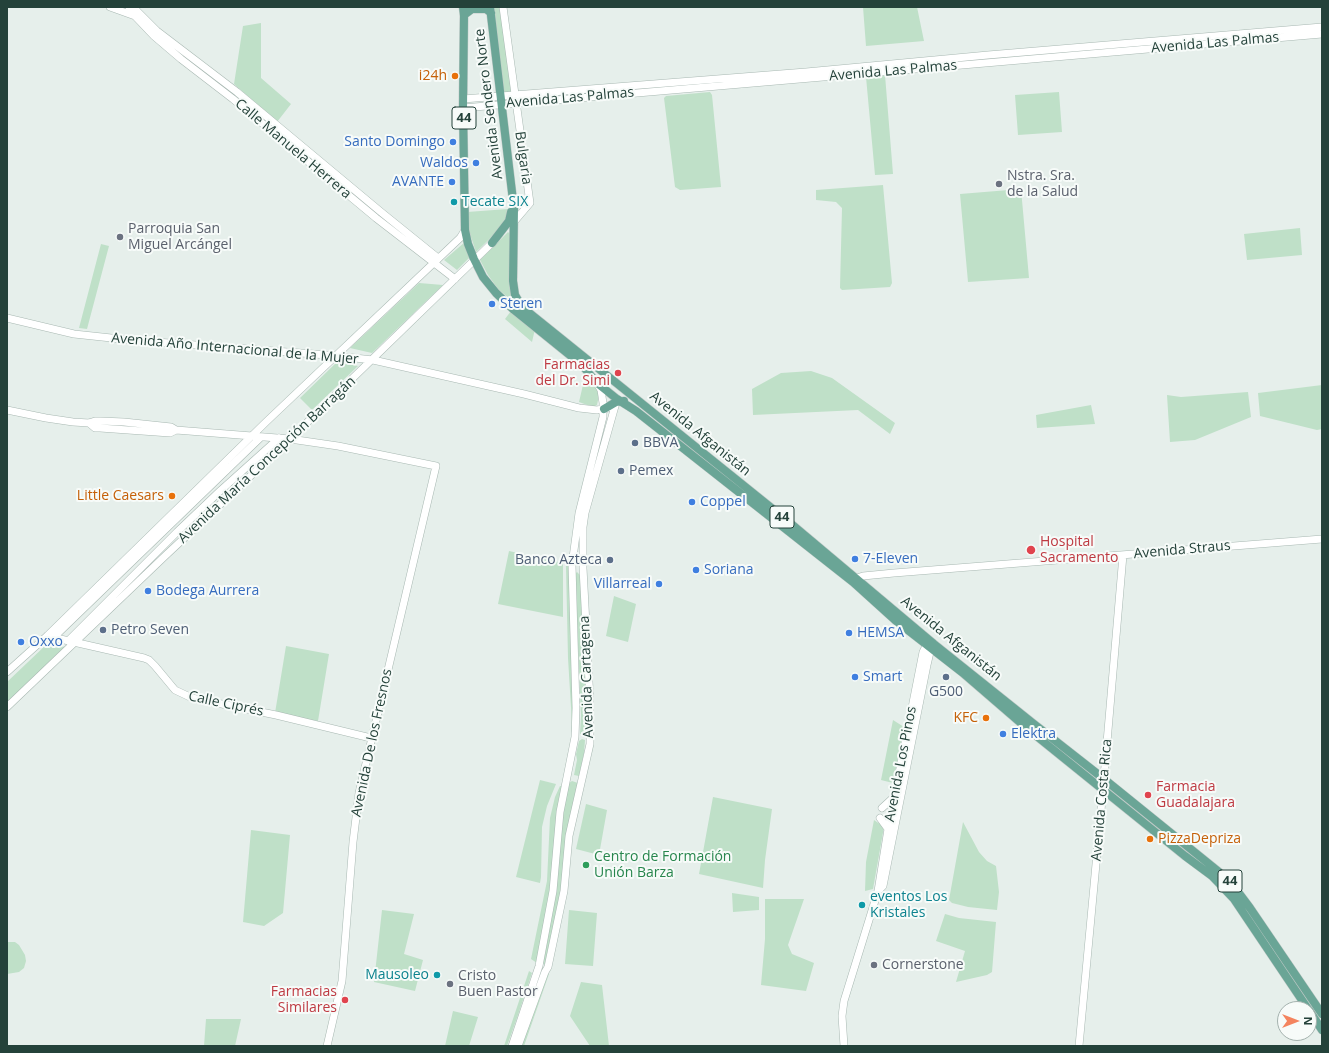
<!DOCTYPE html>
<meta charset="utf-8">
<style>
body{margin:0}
#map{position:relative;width:1329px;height:1053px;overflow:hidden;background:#e6efeb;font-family:"Open Sans",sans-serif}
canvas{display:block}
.frame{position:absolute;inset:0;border:8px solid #24423a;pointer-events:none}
.north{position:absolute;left:1277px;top:1001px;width:40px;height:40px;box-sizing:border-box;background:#f7fbf9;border:1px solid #a3b1ad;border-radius:50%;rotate:90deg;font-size:11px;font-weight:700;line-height:16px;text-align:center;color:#24423a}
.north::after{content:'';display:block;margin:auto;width:14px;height:18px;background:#f4845f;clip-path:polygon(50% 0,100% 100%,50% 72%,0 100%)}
</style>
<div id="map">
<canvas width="1329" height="1053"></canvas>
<div class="frame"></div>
<div class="north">N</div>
</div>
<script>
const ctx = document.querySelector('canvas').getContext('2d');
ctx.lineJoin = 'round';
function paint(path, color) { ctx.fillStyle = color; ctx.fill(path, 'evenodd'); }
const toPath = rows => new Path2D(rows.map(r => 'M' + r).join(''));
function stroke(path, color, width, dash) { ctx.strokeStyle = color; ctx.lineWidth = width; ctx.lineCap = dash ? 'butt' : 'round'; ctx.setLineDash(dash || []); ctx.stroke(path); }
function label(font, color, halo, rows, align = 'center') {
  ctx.font = font + ' "Open Sans",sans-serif'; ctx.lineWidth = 4; ctx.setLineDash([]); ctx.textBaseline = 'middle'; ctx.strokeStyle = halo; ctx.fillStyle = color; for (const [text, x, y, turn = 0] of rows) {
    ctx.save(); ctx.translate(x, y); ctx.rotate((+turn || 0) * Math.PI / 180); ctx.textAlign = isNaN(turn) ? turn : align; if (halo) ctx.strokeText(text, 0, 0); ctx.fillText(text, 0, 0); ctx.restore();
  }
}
paint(toPath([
 [494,7,501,7,512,92,504,93],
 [863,7,917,7,924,41,866,46],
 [261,23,261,78,291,104,277,122,234,84,243,26],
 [885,75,893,174,875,175,866,77],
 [710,92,712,95,721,187,680,190,675,187,664,98,666,96],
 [1059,92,1062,132,1018,135,1015,95],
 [883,185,892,283,890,287,842,290,840,288,842,208,836,202,816,200,816,190],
 [1021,189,1029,278,968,282,960,194],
 [508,209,508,221,476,252,468,228,467,212],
 [1300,228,1302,255,1247,260,1244,234],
 [508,232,511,235,509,284,512,297,523,311,498,289,488,275,480,260],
 [465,242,470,257,457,270,444,260],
 [101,244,109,246,87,329,79,328],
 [419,283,443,285,372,353,350,348],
 [511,311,535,329,532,342,505,319],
 [337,362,358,366,312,410,300,398],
 [811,371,832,378,895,423,890,434,858,410,753,415,752,389,781,373],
 [586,372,600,390,597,405,593,407,579,402],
 [1322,385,1322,429,1317,430,1260,416,1258,393],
 [1248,392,1251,417,1195,440,1170,442,1167,395,1181,397],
 [1091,405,1095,424,1037,428,1036,415],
 [509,551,563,563,563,617,498,604],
 [566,566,569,566,574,733,571,732,572,724,568,658],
 [577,572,580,575,586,675,586,734,580,734,581,716,575,574],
 [614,596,636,604,628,642,606,636],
 [48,643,65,647,7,703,7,682],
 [286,646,329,654,318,721,275,713],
 [893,720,904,727,893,783,881,780],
 [582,739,585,740,584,753,579,776,574,775,577,760,576,754,579,741],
 [540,780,556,784,547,806,542,827,541,877,540,883,516,877],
 [572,781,578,783,562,891,545,965,543,963,562,814,569,783],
 [560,786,564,786,552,890,537,963,531,959,547,881,550,818,555,797],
 [713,797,772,809,765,860,763,888,699,874],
 [586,804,607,810,599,855,576,849],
 [874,820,884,827,873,889,865,891,866,862],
 [963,822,979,852,987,861,996,866,999,892,997,910,968,907,952,903,949,900],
 [251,830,290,835,283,913,264,926,243,922],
 [732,893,759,897,759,910,733,912],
 [765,899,804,899,788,945,792,954,814,963,806,991,761,985,765,939],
 [382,910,414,914,404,954,423,960,415,991,374,982],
 [569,910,597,913,593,966,565,964],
 [945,914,959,918,996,922,992,972,987,975,956,982,965,951,936,941],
 [7,942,15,942,19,945,25,955,26,961,24,968,19,972,7,974],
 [529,971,532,973,517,1018,507,1046,504,1046],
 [546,973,549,974,524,1046,521,1046],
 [581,982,602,985,609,1046,590,1046,570,1016],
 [453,1011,478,1017,469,1046,445,1046],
 [206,1019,241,1019,235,1046,204,1046]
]), '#bfe0c8');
const tertiary = toPath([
 [110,7,135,16,154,36,181,59,233,99,376,218,455,279],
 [129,7,136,10,157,31,237,92,381,212,438,258],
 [503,7,530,203,513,223],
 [463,99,806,72,988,55,1322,27],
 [463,108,1322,34],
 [7,318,74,334,130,340,327,355,373,360,524,394,579,408,597,410,608,408],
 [7,410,46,418,73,422,89,423,95,421,101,421,124,422,171,427,176,430,290,439,338,446,436,466,359,793,353,842,342,981,327,1046],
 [89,423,95,428,100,428,170,433,176,430],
 [854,581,857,578,863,576,894,573,1322,539],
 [47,636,144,658,149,660,155,666,175,690,192,698,276,715,371,738],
 [54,637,261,437],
 [68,641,177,532,220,491,279,438],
 [7,672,47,636,266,422,460,238,465,230],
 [7,707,165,556,290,439,495,240],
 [882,808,894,797],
 [880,818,888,829],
 [878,891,883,886,927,665,931,648,933,645],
 [512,1046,539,966,553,891,560,812,575,737,576,708,572,565,579,513,603,417,603,403,601,390,597,383],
 [518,1046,545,972,548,967,564,891,569,836,590,744,590,701,583,568,583,527,585,513,617,399],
 [844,1046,842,1016,844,1001,878,891,888,829,923,652,929,640],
 [1079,1046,1103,789,1123,555]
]);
const primary = toPath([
 [463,7,464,15,463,108,465,230,468,244,474,259,483,277,496,293,514,310,582,365,597,383,617,399,636,411,853,582,895,620,963,673,1029,730,1185,856,1212,876,1234,899,1308,1009],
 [490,7,514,209,513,281,515,295,522,307,789,522,934,644,1034,724,1104,779,1229,880,1250,908,1322,1014],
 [464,15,472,9,486,9,491,13],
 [492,243,509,221,511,212],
 [604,409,616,402,624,401],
 [1309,1010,1322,1030]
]);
stroke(tertiary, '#a8b8b2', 8);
stroke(primary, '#c2cac8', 9);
stroke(tertiary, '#fff', 7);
stroke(primary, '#6aa596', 8);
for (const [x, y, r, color] of [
 [455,76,4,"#e8710a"],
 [453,142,4,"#3f7fe0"],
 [476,163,4,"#3f7fe0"],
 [452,182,4,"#3f7fe0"],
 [999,184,4,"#6b7280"],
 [454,202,4,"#0f9aa8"],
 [120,237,4,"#6b7280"],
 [492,304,4,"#3f7fe0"],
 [618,373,4,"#e0444e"],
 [635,443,4,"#5c6f8a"],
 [621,471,4,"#5c6f8a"],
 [172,496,4,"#e8710a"],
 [692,502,4,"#3f7fe0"],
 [1031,550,5,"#e0444e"],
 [855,559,4,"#3f7fe0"],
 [610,560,4,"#5c6f8a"],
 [696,570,4,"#3f7fe0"],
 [659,584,4,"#3f7fe0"],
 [148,591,4,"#3f7fe0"],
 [103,630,4,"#5c6f8a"],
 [849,633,4,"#3f7fe0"],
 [21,642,4,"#3f7fe0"],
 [855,677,4,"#3f7fe0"],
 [946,677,4,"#5c6f8a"],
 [986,718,4,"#e8710a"],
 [1003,734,4,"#3f7fe0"],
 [1148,795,4,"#e0444e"],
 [1150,839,4,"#e8710a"],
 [586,865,4,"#2e9e5b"],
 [862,905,4,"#0f9aa8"],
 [874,965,4,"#6b7280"],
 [437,975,4,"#0f9aa8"],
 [450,984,4,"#6b7280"],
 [345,1000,4,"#e0444e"]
]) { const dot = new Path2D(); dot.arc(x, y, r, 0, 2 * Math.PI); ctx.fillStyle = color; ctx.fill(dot); stroke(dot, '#f7fbf9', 1.5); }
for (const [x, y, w] of [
 [464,118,24],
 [782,517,24],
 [1230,881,24]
]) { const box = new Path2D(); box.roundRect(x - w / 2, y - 11, w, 22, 3); ctx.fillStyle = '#f7fbf9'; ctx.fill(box); stroke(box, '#24423a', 1); }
label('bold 13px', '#24423a', null, [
 ["44",464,118],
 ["44",782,517],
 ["44",1230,881]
]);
label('14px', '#24423a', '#f7fbf9', [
 ["Avenida Las Palmas",1215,43,-5],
 ["Avenida Las Palmas",893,71,-5],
 ["Avenida Las Palmas",570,98,-5],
 ["Avenida Sendero Norte",489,104,-97],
 ["Calle Manuela Herrera",293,149,40],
 ["Bulgaria",523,158,82],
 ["Avenida Año Internacional de la Mujer",235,349,5],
 ["Avenida Afganistán",700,434,39],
 ["Avenida María Concepción Barragán",267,460,-43],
 ["Avenida Straus",1182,550,-5],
 ["Avenida Afganistán",951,639,39],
 ["Avenida Cartagena",587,677,-92],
 ["Calle Ciprés",226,704,12],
 ["Avenida De los Fresnos",372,743,-78],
 ["Avenida Los Pinos",901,764,-79],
 ["Avenida Costa Rica",1102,800,-85]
]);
label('14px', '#c56008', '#f7fbf9', [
 ["i24h",447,76],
 ["Little Caesars",164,496],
 ["KFC",978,718],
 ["PizzaDepriza",1158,839,"left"]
], 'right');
label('14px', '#366cbe', '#f7fbf9', [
 ["Santo Domingo",445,142,"right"],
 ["Waldos",468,163,"right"],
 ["AVANTE",444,182,"right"],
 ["Steren",500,304],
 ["Coppel",700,502],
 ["7-Eleven",863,559],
 ["Soriana",704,570],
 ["Villarreal",651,584,"right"],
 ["Bodega Aurrera",156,591],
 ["HEMSA",857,633],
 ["Oxxo",29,642],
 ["Smart",863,677],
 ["Elektra",1011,734]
], 'left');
label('14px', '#5b616d', '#f7fbf9', [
 ["Nstra. Sra.",1007,176],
 ["de la Salud",1007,192],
 ["Parroquia San",128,229],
 ["Miguel Arcángel",128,245],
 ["Cornerstone",882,965],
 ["Cristo",458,976],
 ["Buen Pastor",458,992]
], 'left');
label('14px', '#0d838f', '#f7fbf9', [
 ["Tecate SIX",462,202],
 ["eventos Los",870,897],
 ["Kristales",870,913],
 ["Mausoleo",429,975,"right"]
], 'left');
label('14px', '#be3a42', '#f7fbf9', [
 ["Farmacias",610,365],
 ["del Dr. Simi",610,381],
 ["Hospital",1040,542,"left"],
 ["Sacramento",1040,558,"left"],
 ["Farmacia",1156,787,"left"],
 ["Guadalajara",1156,803,"left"],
 ["Farmacias",337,992],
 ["Similares",337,1008]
], 'right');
label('14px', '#4e5e75', '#f7fbf9', [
 ["BBVA",643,443],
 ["Pemex",629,471],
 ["Banco Azteca",602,560,"right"],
 ["Petro Seven",111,630],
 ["G500",946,692,"center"]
], 'left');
label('14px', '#27864d', '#f7fbf9', [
 ["Centro de Formación",594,857],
 ["Unión Barza",594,873]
], 'left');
</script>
